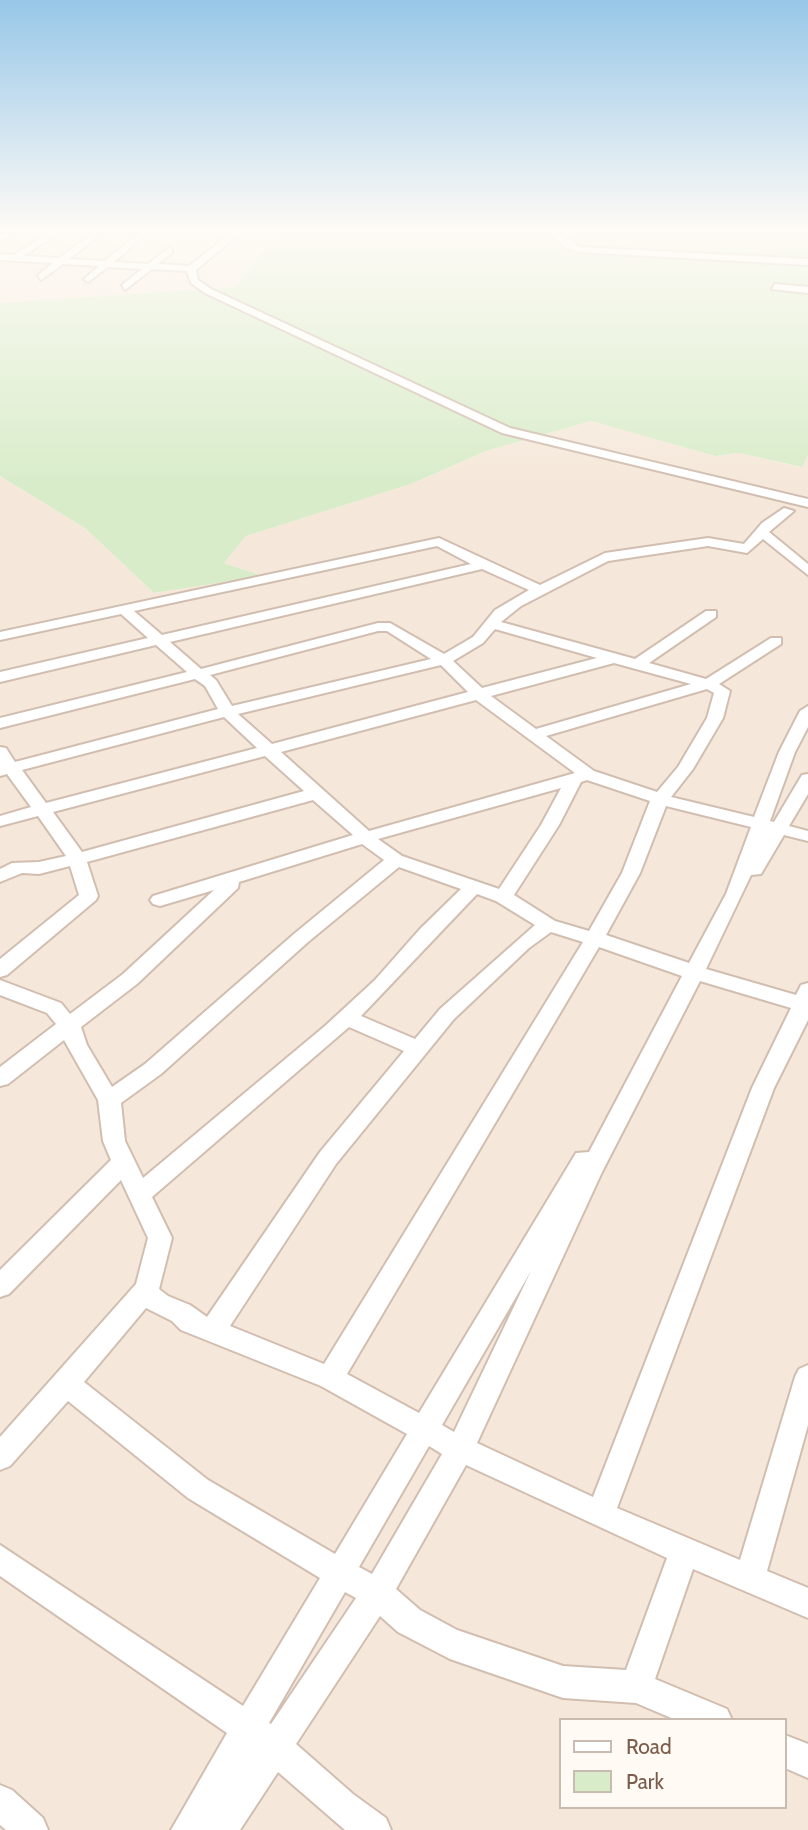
<!DOCTYPE html>
<style>
body{margin:0}
#map{position:relative;width:808px;height:1830px;overflow:hidden;background:#fdf6ec;font-family:Cabin,sans-serif}
canvas{display:block}
.legend{position:absolute;left:559px;top:1718px;width:228px;height:91px;box-sizing:border-box;background:#fffaf3;border:2px solid #cabbb1;margin:0;padding:9px 12px;list-style:none;font-size:21px;color:#7a5c4d}
.legend li{display:flex;align-items:center;gap:14px;height:35px}
.legend b{width:35px;border:2px solid #cabbb1}
</style>
<div id="map">
<canvas width="808" height="1830"></canvas>
<ul class="legend">
<li><b style="height:9px;background:#fff"></b>Road</li>
<li><b style="height:19px;background:#d8ecc9"></b>Park</li>
</ul>
</div>
<script>
const ctx = document.querySelector('canvas').getContext('2d');
ctx.lineJoin = 'round';
function paint(path, color) { ctx.fillStyle = color; ctx.fill(path, 'evenodd'); }
const toPath = rows => new Path2D(rows.map(r => 'M' + r).join(''));
function stroke(path, color, width, dash) { ctx.strokeStyle = color; ctx.lineWidth = width; ctx.lineCap = dash ? 'butt' : 'round'; ctx.setLineDash(dash || []); ctx.stroke(path); }
paint(toPath([
 [0,231,279,231,235,287,0,303],
 [591,421,715,456,739,453,801,467,808,455,808,1830,0,1830,0,476,85,528,154,593,262,576,224,563,246,536,411,484,486,451],
 [561,1720,785,1720,785,1807,561,1807]
]), '#f5e8da');
paint(toPath([
 [279,231,808,231,808,455,802,467,739,453,715,456,591,421,486,451,411,484,246,536,224,563,263,576,154,593,85,528,0,476,0,303,235,287]
]), '#d8ecc9');
const minor = toPath([
 [10,231,19,231,0,241,0,236,10,231],
 [53,231,62,231,23,256,59,258,96,231,105,231,69,259,104,261,142,231,150,231,114,262,148,264,170,247,173,252,158,264,189,266,234,231,243,231,196,270,198,280,211,289,510,428,808,499,808,507,502,433,205,293,191,283,187,271,152,269,125,290,122,285,142,269,108,267,88,282,84,279,99,266,63,264,41,280,38,275,53,263,0,260,0,254,13,255,53,231],
 [547,231,555,231,580,247,808,259,808,265,579,252,566,248,547,231],
 [775,284,808,287,808,293,772,289,775,284],
 [784,508,794,511,769,532,808,564,808,575,763,539,747,553,708,546,608,561,521,606,501,622,635,659,706,611,716,611,716,617,649,663,706,679,771,638,781,638,781,644,719,684,730,691,723,718,693,769,671,797,754,817,779,752,800,711,808,706,808,727,795,752,770,821,774,822,802,775,808,774,808,794,789,826,808,831,808,841,784,835,761,874,751,875,706,969,796,995,801,985,808,983,808,1020,774,1088,617,1508,740,1560,795,1377,799,1369,808,1365,808,1425,767,1571,808,1588,808,1618,693,1569,655,1679,727,1709,732,1720,676,1720,636,1703,563,1698,450,1659,398,1632,380,1616,296,1744,353,1794,386,1818,391,1830,345,1830,278,1772,240,1830,171,1830,227,1733,0,1576,0,1545,243,1706,320,1578,188,1498,68,1401,10,1466,0,1470,0,1437,136,1284,148,1238,121,1180,9,1294,0,1297,0,1270,111,1160,103,1141,98,1100,64,1040,8,1084,0,1086,0,1067,56,1024,47,1013,0,995,0,980,61,1003,70,1014,123,974,214,890,160,906,153,904,150,900,153,896,353,835,313,800,87,862,98,896,96,900,7,975,0,977,0,959,79,895,70,866,39,874,22,873,0,882,0,869,12,863,39,862,66,856,38,816,0,826,0,816,31,807,7,774,0,776,0,747,6,748,15,762,218,709,205,686,195,679,0,728,0,718,187,672,156,645,0,682,0,672,148,638,121,614,0,640,0,632,439,538,540,585,605,553,708,538,744,544,762,523,784,508],
 [437,546,471,564,162,635,134,611,437,546],
 [482,569,529,590,495,610,473,637,444,654,390,623,378,623,201,669,170,642,482,569],
 [495,629,597,658,482,688,453,661,483,643,495,629],
 [378,631,387,631,431,659,232,706,216,680,210,675,378,631],
 [614,663,691,684,536,729,491,696,614,663],
 [441,665,468,692,272,744,238,714,441,665],
 [707,689,714,693,707,718,678,767,657,792,594,771,546,736,707,689],
 [476,700,575,773,369,831,281,752,476,700],
 [224,717,257,748,46,803,22,770,224,717],
 [265,756,304,791,82,852,53,812,265,756],
 [587,780,650,801,622,873,589,931,555,921,514,895,559,825,581,782,587,780],
 [561,788,541,825,499,889,402,856,378,839,561,788],
 [666,806,751,827,726,894,689,963,606,935,640,873,666,806],
 [362,844,384,860,294,934,145,1064,112,1087,87,1045,81,1027,137,984,238,888,239,882,362,844],
 [399,867,461,889,420,929,375,980,325,1026,143,1178,125,1141,121,1103,161,1074,308,942,399,867],
 [477,894,496,901,535,925,440,1009,415,1039,361,1016,477,894],
 [551,932,583,942,324,1364,230,1326,336,1164,454,1019,529,948,551,932],
 [599,947,682,976,589,1152,576,1153,419,1413,347,1374,599,947],
 [700,981,791,1008,752,1088,593,1497,477,1443,602,1172,700,981],
 [349,1027,404,1051,320,1152,207,1317,190,1305,168,1296,159,1289,172,1238,152,1197,349,1027],
 [531,1271,454,1432,442,1425,531,1271],
 [146,1308,172,1321,181,1330,321,1386,407,1434,335,1554,208,1480,84,1382,146,1308],
 [429,1446,442,1454,372,1574,359,1567,429,1446],
 [466,1465,667,1558,626,1670,563,1666,457,1630,420,1610,396,1589,466,1465],
 [345,1592,356,1598,271,1724,269,1723,345,1592],
 [785,1735,808,1744,808,1778,785,1768,785,1735],
 [0,1785,12,1790,43,1818,48,1830,6,1830,0,1825,0,1785]
]);
stroke(minor, '#d1beb0', 4);
paint(minor, '#fff');
const sky = ctx.createLinearGradient(0, 0, 0, 487);
sky.addColorStop(0, '#97c7e8');
sky.addColorStop(0.47, '#fefbf6');
sky.addColorStop(1, '#fefbf600');
ctx.fillStyle = sky;
ctx.fillRect(0, 0, 808, 487);
</script>
